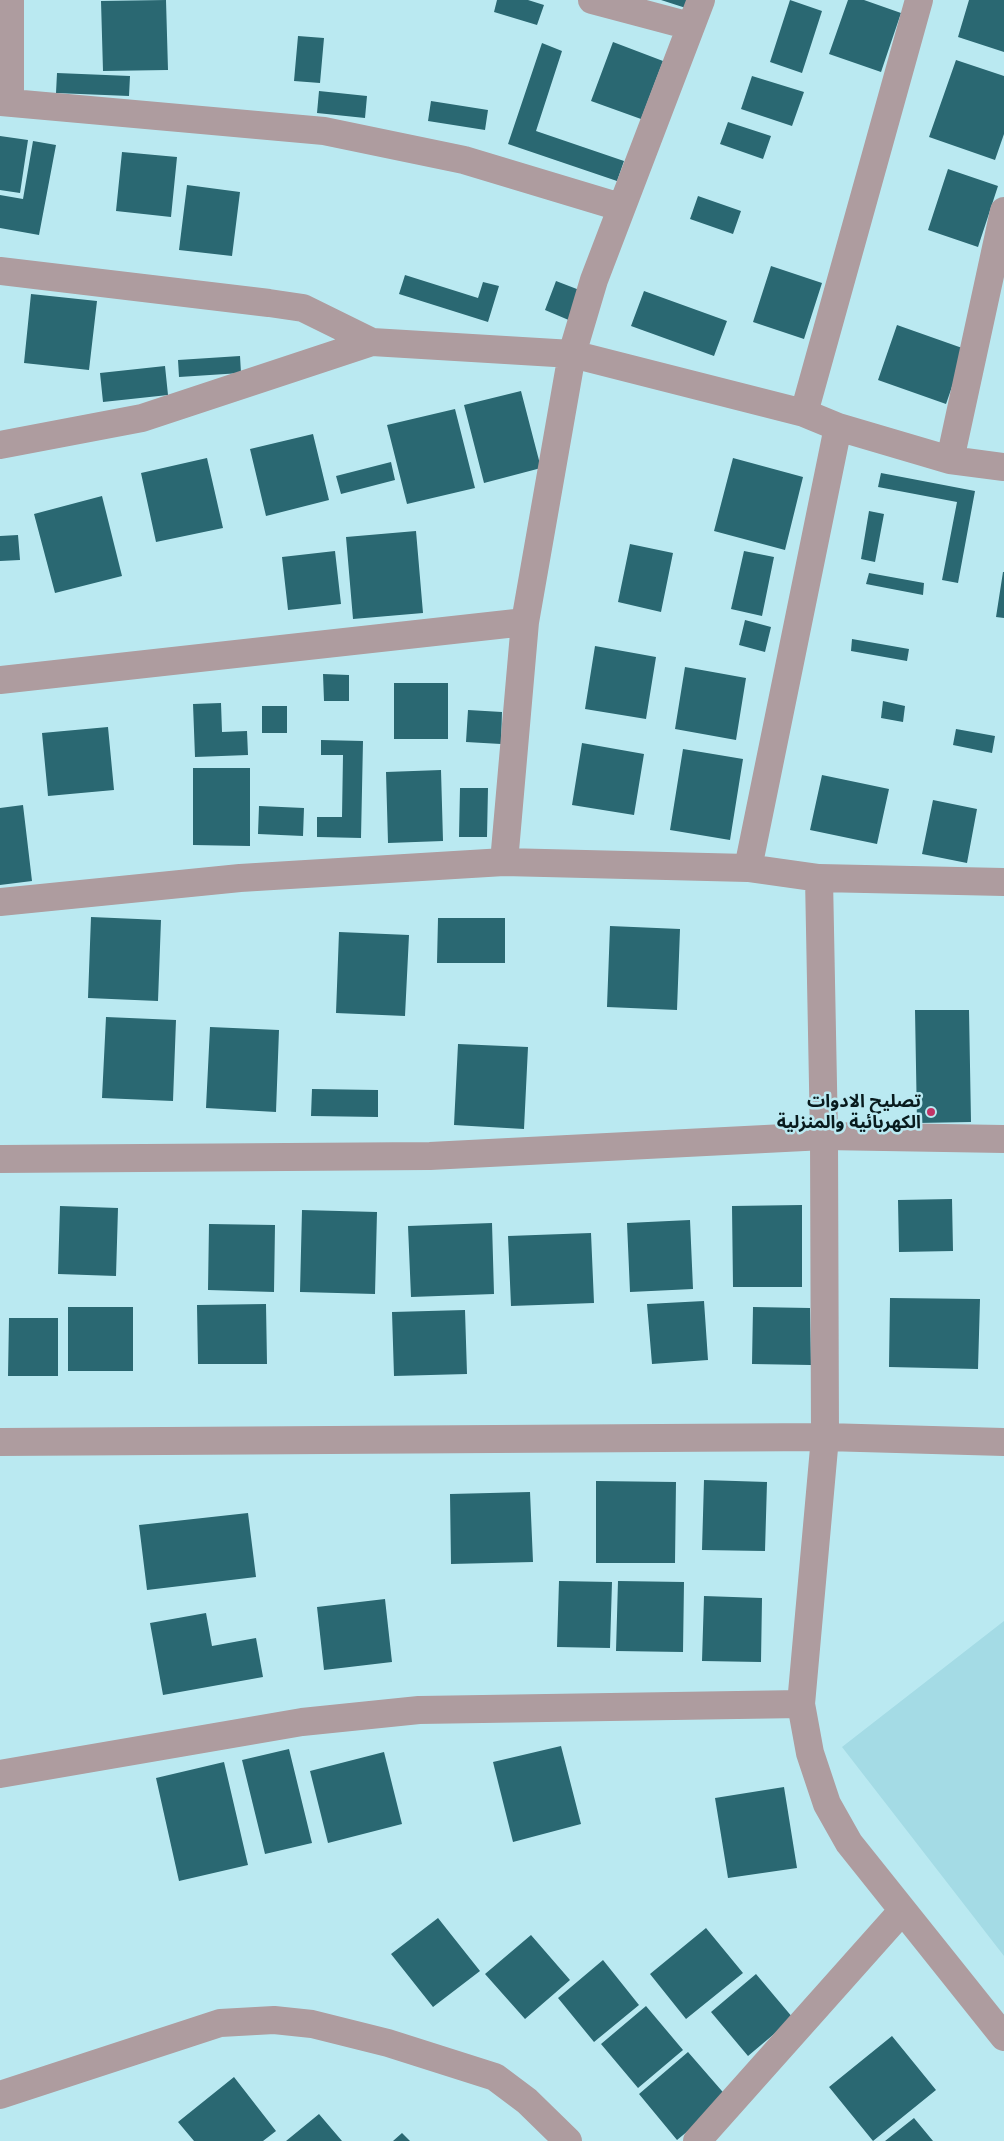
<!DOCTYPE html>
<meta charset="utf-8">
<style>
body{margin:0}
canvas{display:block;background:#bae9f1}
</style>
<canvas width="1004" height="2141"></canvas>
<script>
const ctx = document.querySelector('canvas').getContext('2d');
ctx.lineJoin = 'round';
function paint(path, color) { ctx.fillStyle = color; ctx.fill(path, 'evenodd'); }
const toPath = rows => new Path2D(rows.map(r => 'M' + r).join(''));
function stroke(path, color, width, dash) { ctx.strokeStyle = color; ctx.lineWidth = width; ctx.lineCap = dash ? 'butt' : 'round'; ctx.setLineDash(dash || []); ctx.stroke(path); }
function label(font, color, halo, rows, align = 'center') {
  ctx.font = font + ' "Libre Baskerville","Noto Sans Arabic",serif'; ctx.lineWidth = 5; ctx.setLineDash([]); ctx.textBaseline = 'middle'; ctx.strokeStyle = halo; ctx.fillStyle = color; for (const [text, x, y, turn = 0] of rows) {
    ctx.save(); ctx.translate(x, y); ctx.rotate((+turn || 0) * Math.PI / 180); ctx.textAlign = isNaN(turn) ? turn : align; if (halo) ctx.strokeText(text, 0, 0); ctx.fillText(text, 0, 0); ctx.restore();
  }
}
paint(toPath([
 [1004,1621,1004,1956,842,1747]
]), '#a4dbe5');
paint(toPath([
 [166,0,168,70,103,71,101,1],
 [497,0,528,0,544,5,537,25,494,12],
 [661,0,695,0,692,10],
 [790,0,822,11,802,73,770,62],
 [848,0,864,0,901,13,881,72,829,54],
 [969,0,1004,0,1004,52,958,37],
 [298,36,324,38,320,83,294,81],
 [613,42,663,61,641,119,591,101],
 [542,43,562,51,536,131,624,161,617,181,508,144],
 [956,60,1004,76,1004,134,995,160,929,137],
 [57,73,130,76,129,96,56,93],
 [752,76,804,92,792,126,741,109],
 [319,91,367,96,365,118,317,113],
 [431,101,488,110,485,130,428,121],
 [728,122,771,136,763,159,720,144],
 [0,136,28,140,20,193,0,190],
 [33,141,56,145,39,235,0,228,0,195,23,199],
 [122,152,177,157,171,217,116,211],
 [948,169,998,186,978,247,928,230],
 [187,185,240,192,232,256,179,250],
 [698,196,741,211,733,234,690,219],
 [771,266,822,283,804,339,753,322],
 [405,275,478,298,483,282,499,286,488,322,399,294],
 [556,281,582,291,571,321,545,310],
 [644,291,727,321,714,356,631,326],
 [31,294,97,301,89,370,24,363],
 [897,325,965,349,946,404,878,380],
 [240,356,241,373,179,377,178,360],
 [165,366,168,395,103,402,100,373],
 [521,391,541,468,484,483,464,405],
 [455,409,475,488,407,504,387,425],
 [313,434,329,500,266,516,250,449],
 [207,458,223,528,156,542,141,473],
 [733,458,803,477,785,550,714,531],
 [391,462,395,480,341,494,336,476],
 [881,473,975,491,958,583,942,580,957,502,878,487],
 [102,496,122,576,55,593,34,514],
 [869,511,884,514,875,562,861,559],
 [416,531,423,613,353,619,346,537],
 [18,535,20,560,0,561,0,536],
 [630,544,673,553,661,612,618,602],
 [335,551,341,604,288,610,282,557],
 [744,551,774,557,762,616,731,609],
 [1003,572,1004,572,1004,618,996,617],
 [869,573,924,583,923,595,866,584],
 [745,620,771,627,765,652,739,645],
 [852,639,909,649,907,661,851,651],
 [595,646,656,657,646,719,585,709],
 [685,667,746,678,736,740,675,729],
 [323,674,349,675,349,701,324,701],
 [394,683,448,683,448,739,394,739],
 [883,701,905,706,903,722,881,718],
 [221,703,222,732,247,731,248,755,195,757,193,704],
 [262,706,287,706,287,733,262,733],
 [468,710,502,712,501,744,466,742],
 [108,727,114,790,48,796,42,733],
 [956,729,995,736,992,753,953,745],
 [321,740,363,741,361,838,317,837,317,817,342,817,343,755,321,755],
 [582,743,644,754,634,815,572,805],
 [683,749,743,759,730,840,670,830],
 [193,768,250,768,250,846,193,845],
 [441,770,443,841,388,843,386,772],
 [822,775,889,789,877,844,810,830],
 [460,788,488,788,487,837,459,837],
 [933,800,977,809,967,863,922,854],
 [23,805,32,881,0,885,0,808],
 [259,806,304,808,303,836,258,834],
 [91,917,161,920,158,1001,88,998],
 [438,918,505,918,505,963,437,963],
 [610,926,680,929,677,1010,607,1007],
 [339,932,409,935,405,1016,336,1013],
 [915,1010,969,1010,971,1122,917,1123],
 [106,1017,176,1020,173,1101,102,1098],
 [210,1027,279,1030,276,1112,206,1108],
 [458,1044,528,1047,524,1129,454,1125],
 [312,1089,378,1090,378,1117,311,1116],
 [952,1199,953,1251,899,1252,898,1200],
 [802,1205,802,1287,733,1287,732,1206],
 [60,1206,118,1208,116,1276,58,1274],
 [302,1210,377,1212,375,1294,300,1292],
 [690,1220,693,1289,630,1292,627,1223],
 [492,1223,494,1294,411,1297,408,1226],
 [209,1224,275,1225,274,1292,208,1290],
 [591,1233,594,1303,511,1306,508,1236],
 [890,1298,980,1299,978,1369,889,1367],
 [704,1301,708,1360,652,1364,647,1304],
 [266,1304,267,1364,198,1364,197,1305],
 [68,1307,133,1307,133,1371,68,1371],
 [753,1307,810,1308,811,1365,752,1364],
 [465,1310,467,1374,394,1376,392,1312],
 [9,1318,58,1318,58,1376,8,1376],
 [704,1480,767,1482,765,1551,702,1550],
 [596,1481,676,1482,675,1563,596,1563],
 [530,1492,533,1562,451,1564,450,1494],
 [248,1513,256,1577,147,1590,139,1525],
 [559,1581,612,1582,610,1648,557,1647],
 [618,1581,684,1582,683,1652,616,1651],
 [704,1596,762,1598,761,1662,702,1661],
 [385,1599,392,1662,324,1670,317,1607],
 [206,1613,212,1646,256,1638,263,1677,163,1695,150,1623],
 [561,1746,581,1824,513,1842,493,1762],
 [289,1749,312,1843,265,1854,242,1760],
 [384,1752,402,1824,328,1843,310,1771],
 [224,1762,248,1865,179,1881,156,1778],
 [784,1787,797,1868,728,1878,715,1798],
 [438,1918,480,1971,433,2007,391,1954],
 [706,1928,743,1973,686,2019,650,1974],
 [531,1935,570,1980,525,2019,485,1974],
 [603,1960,639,2005,594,2042,558,1998],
 [756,1974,793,2018,748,2056,711,2012],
 [646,2006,683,2050,638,2088,601,2044],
 [892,2036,936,2090,873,2141,829,2087],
 [688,2052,728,2098,677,2140,639,2094],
 [234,2077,276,2131,263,2141,194,2141,178,2122],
 [319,2114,342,2141,286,2141],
 [914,2118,933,2141,885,2141],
 [402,2133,410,2141,393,2141]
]), '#2a6872');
stroke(toPath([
 [10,0,10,102],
 [592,0,690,26],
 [0,102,324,131,464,160,620,207],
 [0,271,269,303,303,308,372,342],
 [804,413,919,0],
 [0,445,142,418,372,342,572,354,804,413,838,427,950,460,1004,467],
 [950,460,1004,211],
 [0,680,525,622],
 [504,862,525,622,572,354,594,280,701,0],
 [748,868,838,427],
 [819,878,824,1136,825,1437,801,1704,810,1753,827,1804,849,1843,1004,2037],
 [0,902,240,878,504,862,748,868,819,878,1004,882],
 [0,1159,430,1156,824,1136,1004,1139],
 [0,1442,825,1437,1004,1442],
 [0,1774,302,1722,419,1710,801,1704],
 [0,2095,220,2023,274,2020,312,2024,388,2043,495,2077,527,2101,568,2141],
 [697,2141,902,1911]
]), '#ae9c9f', 28);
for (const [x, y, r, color] of [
 [931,1112,5,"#c13466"]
]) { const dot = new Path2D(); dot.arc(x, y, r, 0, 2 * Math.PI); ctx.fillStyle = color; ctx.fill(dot); stroke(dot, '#bae9f1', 2); }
label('bold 18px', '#081a1d', '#bae9f1', [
 ["تصليح الادوات",921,1102],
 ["الكهربائية والمنزلية",921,1123]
], 'right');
</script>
